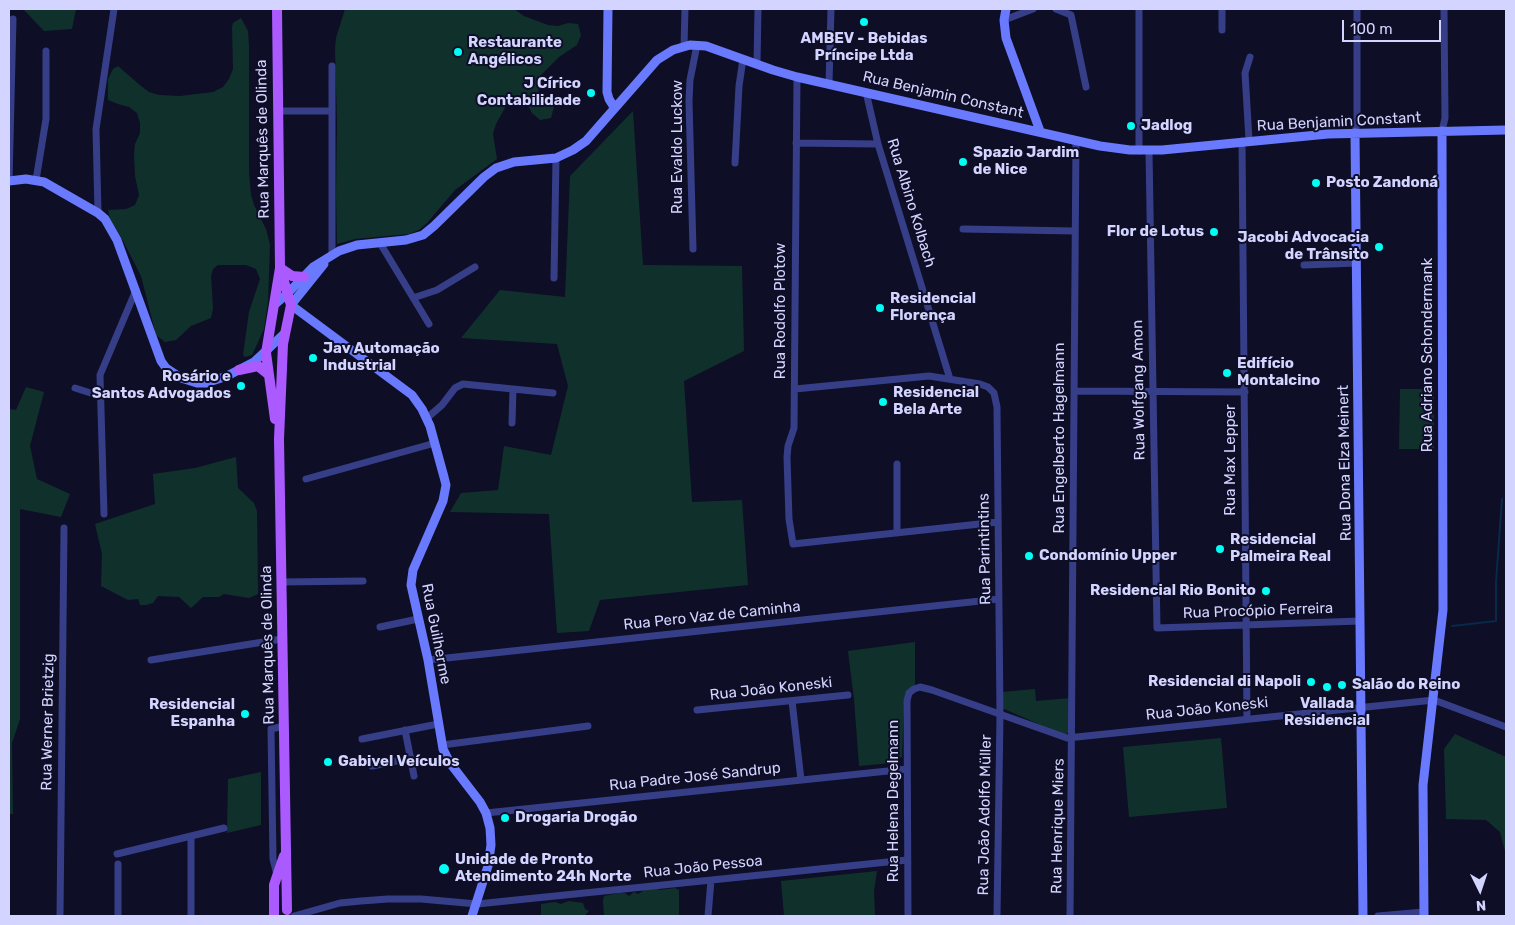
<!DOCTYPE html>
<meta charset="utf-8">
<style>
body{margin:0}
#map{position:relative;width:1515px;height:925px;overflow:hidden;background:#0e0e27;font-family:Rubik,sans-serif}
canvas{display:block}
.frame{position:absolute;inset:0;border:10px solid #d3d4ff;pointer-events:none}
.north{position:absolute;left:1455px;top:865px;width:50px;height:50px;-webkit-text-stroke:4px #0e0e27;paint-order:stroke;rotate:176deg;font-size:14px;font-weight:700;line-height:20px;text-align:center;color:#d3d4ff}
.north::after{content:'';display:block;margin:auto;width:18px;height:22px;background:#d3d4ff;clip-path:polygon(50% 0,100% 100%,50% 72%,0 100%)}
.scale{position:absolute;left:1342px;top:20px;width:99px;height:22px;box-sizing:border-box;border:2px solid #d3d4ff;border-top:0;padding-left:6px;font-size:15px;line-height:18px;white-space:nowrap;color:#d3d4ff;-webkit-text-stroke:4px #0e0e27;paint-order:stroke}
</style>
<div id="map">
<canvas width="1515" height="925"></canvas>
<div class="frame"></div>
<div class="north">N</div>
<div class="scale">100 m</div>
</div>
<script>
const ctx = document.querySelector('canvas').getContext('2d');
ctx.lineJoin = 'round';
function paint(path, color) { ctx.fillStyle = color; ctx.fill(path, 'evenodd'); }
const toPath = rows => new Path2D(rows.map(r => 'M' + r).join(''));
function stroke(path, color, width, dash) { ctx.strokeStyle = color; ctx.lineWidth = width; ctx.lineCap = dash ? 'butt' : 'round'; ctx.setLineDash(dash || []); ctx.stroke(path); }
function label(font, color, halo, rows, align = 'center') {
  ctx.font = font + ' Rubik,sans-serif'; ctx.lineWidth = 4; ctx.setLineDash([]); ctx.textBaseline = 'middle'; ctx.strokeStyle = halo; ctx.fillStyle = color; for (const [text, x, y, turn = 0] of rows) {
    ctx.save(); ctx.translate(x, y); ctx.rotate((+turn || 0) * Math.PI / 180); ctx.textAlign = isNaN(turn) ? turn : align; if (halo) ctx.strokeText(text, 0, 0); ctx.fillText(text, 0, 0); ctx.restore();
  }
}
paint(toPath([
 [23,9,76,9,72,29,44,31],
 [345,9,514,9,524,16,548,25,558,26,568,23,578,24,581,35,577,45,559,57,537,79,539,93,554,107,551,118,540,120,532,113,527,104,516,102,506,106,496,124,493,134,497,159,455,190,427,223,419,230,409,234,355,239,337,244,336,194,337,124,335,48,336,38],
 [241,18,248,31,249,45,249,172,251,195,254,205,266,229,270,245,268,302,264,329,252,355,245,357,243,355,249,312,260,279,256,269,246,265,218,265,213,269,211,276,213,308,211,318,191,326,176,340,165,342,156,335,141,276,121,237,110,219,108,210,126,209,135,205,139,195,135,176,134,154,135,144,140,133,140,123,137,113,129,107,118,104,108,100,108,79,113,69,118,66,141,86,149,92,159,95,180,96,213,92,223,87,229,79,233,69,232,27,233,23],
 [633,111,643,265,742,266,744,351,684,381,692,502,742,500,748,585,600,600,589,631,557,633,549,514,450,512,461,493,498,490,504,446,551,455,568,386,557,344,461,338,500,290,565,297,570,176],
 [26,387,44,392,30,446,37,479,70,494,61,517,20,509,20,719,12,743,13,814,9,814,9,409,16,410],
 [1400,389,1434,389,1434,449,1399,449],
 [236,457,238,488,254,503,257,511,258,594,249,598,224,594,219,597,203,597,191,608,179,597,158,596,153,603,146,605,140,605,138,599,128,600,101,586,102,554,95,524,155,504,153,474,195,468],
 [915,642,915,685,906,693,904,702,902,757,897,759,893,763,859,766,854,699,848,651],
 [1035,689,1036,701,1071,698,1071,730,1065,735,1061,734,1002,708,1002,692],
 [1455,734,1506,757,1506,855,1500,832,1486,820,1446,819,1444,749],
 [1221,738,1227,808,1129,817,1123,747],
 [261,772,261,825,227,833,228,779],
 [877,871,874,891,875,916,784,916,781,881],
 [649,887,654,887,660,890,675,888,679,890,679,916,604,916,603,901,604,896,619,893,625,893,629,896,634,892,638,894],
 [569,901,583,903,585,909,589,911,584,916,541,916,541,904,555,902,561,904]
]), '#10312b');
stroke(toPath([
 [1452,626,1496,621,1496,582,1502,499]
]), '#09294a', 2);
stroke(toPath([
 [1056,9,1071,15,1086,87],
 [1139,9,1139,151],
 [1004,20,1033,9],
 [1222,30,1222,9],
 [684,47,685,9],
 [757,64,758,9],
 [332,66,332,254],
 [797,77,794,428,788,446,787,457,789,519,793,544,998,522],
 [829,84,831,9],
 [866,92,878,144,950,379],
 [278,111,332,111],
 [1442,131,1445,118,1444,9],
 [1355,133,1357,123,1357,9],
 [1249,140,1245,73,1250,57],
 [1242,141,1247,719],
 [796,143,878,144],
 [1149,151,1157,628,1360,621],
 [735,163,739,86,743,59],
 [36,180,46,119,46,51],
 [9,181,13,19],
 [98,213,96,129,114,9],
 [963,229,1075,231],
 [380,243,429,324],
 [693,249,689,101,690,80,697,45],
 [1304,265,1357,263],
 [554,278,556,158],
 [413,298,437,290,475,267],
 [75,388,100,396],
 [795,389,929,376,980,384,988,387,994,393,997,407,1000,715,997,916],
 [1074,391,1245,392],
 [427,418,442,405,455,388,463,384,553,393],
 [512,423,513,389],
 [897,464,897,533],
 [306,479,435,443],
 [104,514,100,375,136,290],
 [281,582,363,581],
 [380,627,418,619],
 [151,660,282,639],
 [428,660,999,599],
 [792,701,801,780],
 [697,710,848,695],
 [405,730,414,776],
 [362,739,438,724],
 [442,745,588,726],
 [372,766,411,758],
 [486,813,907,769],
 [191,836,191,916],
 [117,854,224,828],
 [118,864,118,916],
 [277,875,273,859,271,729,284,726],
 [60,916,64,528],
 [294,916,340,903,361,901,388,899,421,899,477,904,907,860],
 [708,916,711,880],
 [908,916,907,701,909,693,914,689,920,687,932,690,1067,738,1434,700,1506,727],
 [1070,916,1076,140],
 [1378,916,1424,912]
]), '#363e88', 7);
stroke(toPath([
 [608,9,607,92,609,99,614,107],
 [1006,9,1004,20,1006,38,1040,131],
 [1355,133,1363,916],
 [9,181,26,179,44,182,98,213,105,219,117,240,161,361,166,368,181,378,197,383,206,383,227,376,254,362,285,333],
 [324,264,291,305,412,395,422,409,430,426,444,477,446,485,443,501,413,570,411,585,428,660,443,749,450,763,480,802,486,813,490,828,491,845,488,866,472,916],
 [274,305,288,293,313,267,339,251,357,245,406,240,423,235,434,226,484,177,496,168,514,162,556,158,573,150,586,141,657,60,673,50,690,45,706,46,773,70,797,77,1100,146,1130,150,1162,150,1328,134,1506,130],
 [1424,916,1423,785,1443,610,1442,131]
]), '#6a7aff', 9);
stroke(toPath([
 [280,268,291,305,283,344,279,439,287,910],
 [280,268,292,276,304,277],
 [239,370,258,366,268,374],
 [275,419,266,353,280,268,277,9],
 [274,916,274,885,284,856]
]), '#ab5aff', 10);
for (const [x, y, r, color] of [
 [864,22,5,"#00fef5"],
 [458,52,5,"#00fef5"],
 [591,93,5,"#00fef5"],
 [1131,126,5,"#00fef5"],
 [963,162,5,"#00fef5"],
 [1316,183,5,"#00fef5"],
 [1214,232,5,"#00fef5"],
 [1379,247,5,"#00fef5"],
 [880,308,5,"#00fef5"],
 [313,358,5,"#00fef5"],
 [1227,373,5,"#00fef5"],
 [241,386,5,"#00fef5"],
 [883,402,5,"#00fef5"],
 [1220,549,5,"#00fef5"],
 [1029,556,5,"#00fef5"],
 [1266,591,5,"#00fef5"],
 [1311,682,5,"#00fef5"],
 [1342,685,5,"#00fef5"],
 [1327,687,5,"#00fef5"],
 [245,714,5,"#00fef5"],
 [328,762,5,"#00fef5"],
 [505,818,5,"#00fef5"],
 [444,869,6,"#00fef5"]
]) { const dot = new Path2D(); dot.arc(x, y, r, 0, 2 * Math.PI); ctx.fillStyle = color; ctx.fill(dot); stroke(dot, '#0e0e27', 2); }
label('bold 15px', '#d3d4ff', '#0e0e27', [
 ["AMBEV - Bebidas",864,39,"center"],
 ["Príncipe Ltda",864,56,"center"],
 ["Restaurante",468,43],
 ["Angélicos",468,60],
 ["J Círico",581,84,"right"],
 ["Contabilidade",581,101,"right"],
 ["Jadlog",1141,126],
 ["Spazio Jardim",973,153],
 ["de Nice",973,170],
 ["Posto Zandoná",1326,183],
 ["Flor de Lotus",1204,232,"right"],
 ["Jacobi Advocacia",1369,238,"right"],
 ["de Trânsito",1369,255,"right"],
 ["Residencial",890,299],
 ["Florença",890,316],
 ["Jav Automação",323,349],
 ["Industrial",323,366],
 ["Edifício",1237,364],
 ["Montalcino",1237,381],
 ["Rosário e",231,377,"right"],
 ["Santos Advogados",231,394,"right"],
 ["Residencial",893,393],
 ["Bela Arte",893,410],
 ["Residencial",1230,540],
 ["Palmeira Real",1230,557],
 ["Condomínio Upper",1039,556],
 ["Residencial Rio Bonito",1256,591,"right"],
 ["Residencial di Napoli",1301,682,"right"],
 ["Salão do Reino",1352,685],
 ["Vallada",1327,704,"center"],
 ["Residencial",1327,721,"center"],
 ["Residencial",235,705,"right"],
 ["Espanha",235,722,"right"],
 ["Gabivel Veículos",338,762],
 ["Drogaria Drogão",515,818],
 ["Unidade de Pronto",455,860],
 ["Atendimento 24h Norte",455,877]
], 'left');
label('15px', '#d3d4ff', '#0e0e27', [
 ["Rua Benjamin Constant",943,95,13],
 ["Rua Benjamin Constant",1339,122,-3],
 ["Rua Marquês de Olinda",263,139,-91],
 ["Rua Evaldo Luckow",678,147,-90],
 ["Rua Albino Kolbach",911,203,73],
 ["Rua Rodolfo Plotow",781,311,-90],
 ["Rua Adriano Schondermank",1428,355,-90],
 ["Rua Wolfgang Amon",1139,390,-91],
 ["Rua Engelberto Hagelmann",1060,438,-90],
 ["Rua Max Lepper",1231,460,-90],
 ["Rua Dona Elza Meinert",1345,463,-91],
 ["Rua Parintintins",985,549,-91],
 ["Rua Procópio Ferreira",1258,611,-2],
 ["Rua Pero Vaz de Caminha",712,616,-6],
 ["Rua Guilherme",436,634,79],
 ["Rua Marquês de Olinda",268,645,-91],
 ["Rua João Koneski",771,689,-6],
 ["Rua João Koneski",1207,709,-6],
 ["Rua Werner Brietzig",48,722,-89],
 ["Rua Padre José Sandrup",695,777,-6],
 ["Rua Helena Degelmann",894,801,-90],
 ["Rua João Adolfo Müller",985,815,-89],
 ["Rua Henrique Miers",1058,826,-89],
 ["Rua João Pessoa",703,867,-6]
]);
</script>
